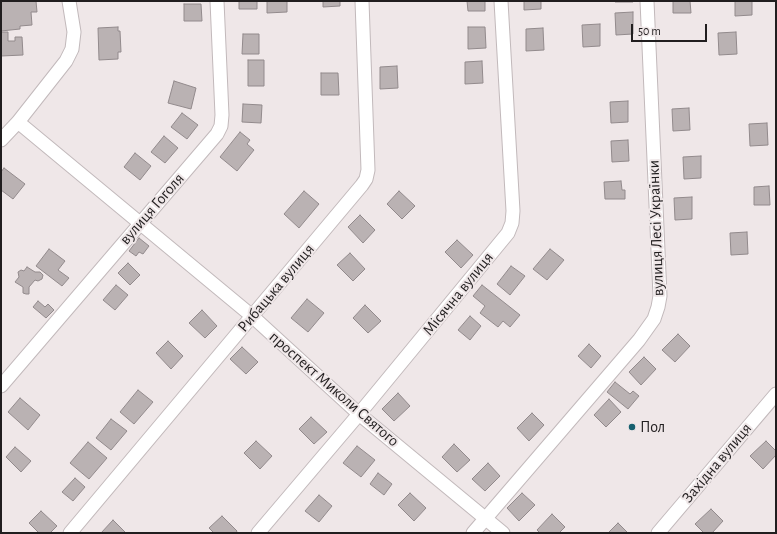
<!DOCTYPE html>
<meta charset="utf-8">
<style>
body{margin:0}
#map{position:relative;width:777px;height:534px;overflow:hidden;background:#efe7e8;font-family:"Alegreya Sans",sans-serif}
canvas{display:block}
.frame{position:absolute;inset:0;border:2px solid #211e1f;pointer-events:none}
.scale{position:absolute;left:631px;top:24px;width:76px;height:18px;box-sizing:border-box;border:2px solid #211e1f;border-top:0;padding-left:5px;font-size:12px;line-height:14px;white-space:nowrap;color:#211e1f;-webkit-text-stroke:3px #efe7e8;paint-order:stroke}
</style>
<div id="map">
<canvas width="777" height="534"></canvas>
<div class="frame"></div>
<div class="scale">50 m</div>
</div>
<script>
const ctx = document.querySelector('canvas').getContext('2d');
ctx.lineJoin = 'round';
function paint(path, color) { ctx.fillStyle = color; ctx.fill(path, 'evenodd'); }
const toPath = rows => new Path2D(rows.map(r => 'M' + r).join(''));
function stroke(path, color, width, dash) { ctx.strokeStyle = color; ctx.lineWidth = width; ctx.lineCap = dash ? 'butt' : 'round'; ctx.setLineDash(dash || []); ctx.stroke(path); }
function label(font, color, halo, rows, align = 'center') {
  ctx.font = font + ' "Alegreya Sans",sans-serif'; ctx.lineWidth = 4; ctx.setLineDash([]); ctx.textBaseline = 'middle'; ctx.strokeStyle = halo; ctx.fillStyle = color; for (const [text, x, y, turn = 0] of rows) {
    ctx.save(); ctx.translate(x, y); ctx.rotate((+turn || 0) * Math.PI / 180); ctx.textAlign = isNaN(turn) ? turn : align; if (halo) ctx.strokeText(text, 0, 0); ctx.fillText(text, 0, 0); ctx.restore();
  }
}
const building = toPath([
 [1,1,36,1,37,12,31,12,32,25,20,26,20,29,1,31,1,1],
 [239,1,257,1,257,9,239,9,239,1],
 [267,1,287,1,287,12,267,13,267,1],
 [323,1,340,1,340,6,323,7,323,1],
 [467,1,485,1,485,11,468,11,467,1],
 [524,1,541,1,541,9,524,10,524,1],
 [615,1,633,1,633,2,615,2,615,1],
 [673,1,690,1,691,13,673,13,673,1],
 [735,1,752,1,752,15,735,16,735,1],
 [184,4,201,4,202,21,184,21,184,4],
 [633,12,633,34,616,35,615,13,633,12],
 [600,24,600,46,583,47,582,25,600,24],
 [118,27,118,31,120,31,121,52,118,52,118,59,99,60,98,28,118,27],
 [468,27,485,27,486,48,468,49,468,27],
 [543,28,544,50,526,51,526,29,543,28],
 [1,32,8,32,8,41,15,41,15,37,22,37,23,55,1,56,1,32],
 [736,32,737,54,719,55,718,33,736,32],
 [243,34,259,34,259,54,242,54,243,34],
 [248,60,264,60,264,86,248,86,248,60],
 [482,61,483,83,465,84,465,62,482,61],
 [397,66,398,88,380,89,380,67,397,66],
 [321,73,338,73,339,95,321,95,321,73],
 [174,81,196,88,191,109,168,103,174,81],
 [628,101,628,122,611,123,610,102,628,101],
 [243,104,262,105,261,123,242,122,243,104],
 [689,108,690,130,673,131,672,109,689,108],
 [182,113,198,125,187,139,171,127,182,113],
 [767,123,768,145,750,146,749,124,767,123],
 [240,132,250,140,247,144,254,150,237,171,220,157,240,132],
 [164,136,178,148,165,163,151,152,164,136],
 [628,140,629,161,612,162,611,141,628,140],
 [135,153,151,166,140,180,124,167,135,153],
 [701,156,701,178,684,179,683,157,701,156],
 [4,168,25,184,13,199,1,190,1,172,4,168],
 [621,181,622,190,625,190,625,199,605,199,604,182,621,181],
 [769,186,770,205,754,205,754,187,769,186],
 [304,191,319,204,299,228,284,214,304,191],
 [399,191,415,206,402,219,387,204,399,191],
 [692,197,692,219,675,220,674,198,692,197],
 [360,215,375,230,363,243,348,227,360,215],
 [747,232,748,254,731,255,730,233,747,232],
 [139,238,149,246,143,254,139,252,136,256,129,251,139,238],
 [457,240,473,255,461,268,445,252,457,240],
 [49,249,65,261,58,270,69,278,62,286,36,266,49,249],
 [550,249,564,260,547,280,533,269,550,249],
 [350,253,365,269,353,281,337,265,350,253],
 [128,263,140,275,130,285,118,273,128,263],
 [511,266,525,276,510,295,497,284,511,266],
 [27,267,35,272,40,272,43,275,42,279,38,281,35,280,29,287,29,294,26,294,23,293,23,287,15,282,19,277,18,272,21,270,24,271,27,267],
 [116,285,128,295,115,310,103,300,116,285],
 [482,285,520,315,510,327,503,321,498,327,480,313,485,306,473,296,482,285],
 [307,299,324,313,308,332,291,318,307,299],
 [38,301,45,307,48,304,54,310,46,318,33,307,38,301],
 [365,305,381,321,368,333,353,318,365,305],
 [202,310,217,326,205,338,189,323,202,310],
 [470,316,481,326,470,340,458,330,470,316],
 [678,334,690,346,675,362,662,350,678,334],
 [168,341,183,356,171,369,156,353,168,341],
 [589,344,601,356,591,368,578,356,589,344],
 [242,347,258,362,246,374,230,359,242,347],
 [644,357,656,369,641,385,629,372,644,357],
 [615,382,630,394,633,391,639,396,628,409,607,392,615,382],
 [138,390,153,402,134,424,120,412,138,390],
 [398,393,410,406,394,421,382,409,398,393],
 [20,398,40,415,28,430,8,412,20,398],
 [609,399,621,412,606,427,594,415,609,399],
 [532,413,544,425,529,441,517,428,532,413],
 [311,417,327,432,314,444,299,429,311,417],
 [111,419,127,431,111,450,96,438,111,419],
 [256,441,272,456,260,469,244,453,256,441],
 [766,441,776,451,776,455,763,469,750,456,766,441],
 [88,442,107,458,89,479,70,463,88,442],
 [454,444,470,460,457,472,442,457,454,444],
 [357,446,375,460,361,477,343,463,357,446],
 [15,447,31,461,21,472,6,457,15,447],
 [488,463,500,476,485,491,472,479,488,463],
 [378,473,392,484,384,495,370,484,378,473],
 [75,478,85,487,73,501,62,492,75,478],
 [410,493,426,508,414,521,398,505,410,493],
 [522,493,535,505,519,521,507,508,522,493],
 [319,495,332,506,319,522,305,511,319,495],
 [711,509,723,521,712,533,704,533,695,524,711,509],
 [41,511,57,526,50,533,39,533,29,523,41,511],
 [552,514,565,527,559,533,540,533,537,530,552,514],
 [222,516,237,531,236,533,214,533,209,528,222,516],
 [113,520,126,533,101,533,113,520],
 [618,523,628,533,608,533,618,523]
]);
paint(building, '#bab2b3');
stroke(building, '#928a8c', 1);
const minor = toPath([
 [18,122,252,316,359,414,503,533],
 [1,140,18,122,66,61,72,49,74,32,69,1],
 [1,386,217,134,221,126,222,115,217,1],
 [70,533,362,185,366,179,368,170,362,1],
 [258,533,359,414,508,233,512,223,513,211,501,1],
 [473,533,639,340,654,319,658,307,660,296,647,1],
 [658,533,776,394]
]);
stroke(minor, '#c2b9bb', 15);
stroke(minor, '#fff', 13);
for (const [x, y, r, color] of [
 [632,427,4,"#17606f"]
]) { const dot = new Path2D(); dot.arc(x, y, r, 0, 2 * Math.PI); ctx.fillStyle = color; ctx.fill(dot); stroke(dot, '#efe7e8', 1.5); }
label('16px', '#211e1f', '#efe7e8', [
 ["вулиця Гоголя",152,209,-49],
 ["вулиця Лесі Українки",656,228,-92],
 ["Рибацька вулиця",276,288,-50],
 ["Місячна вулиця",458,294,-51],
 ["проспект Миколи Святого",334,389,41],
 ["Західна вулиця",717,463,-50]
]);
label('16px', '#211e1f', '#efe7e8', [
 ["Пол",640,427]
], 'left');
</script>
